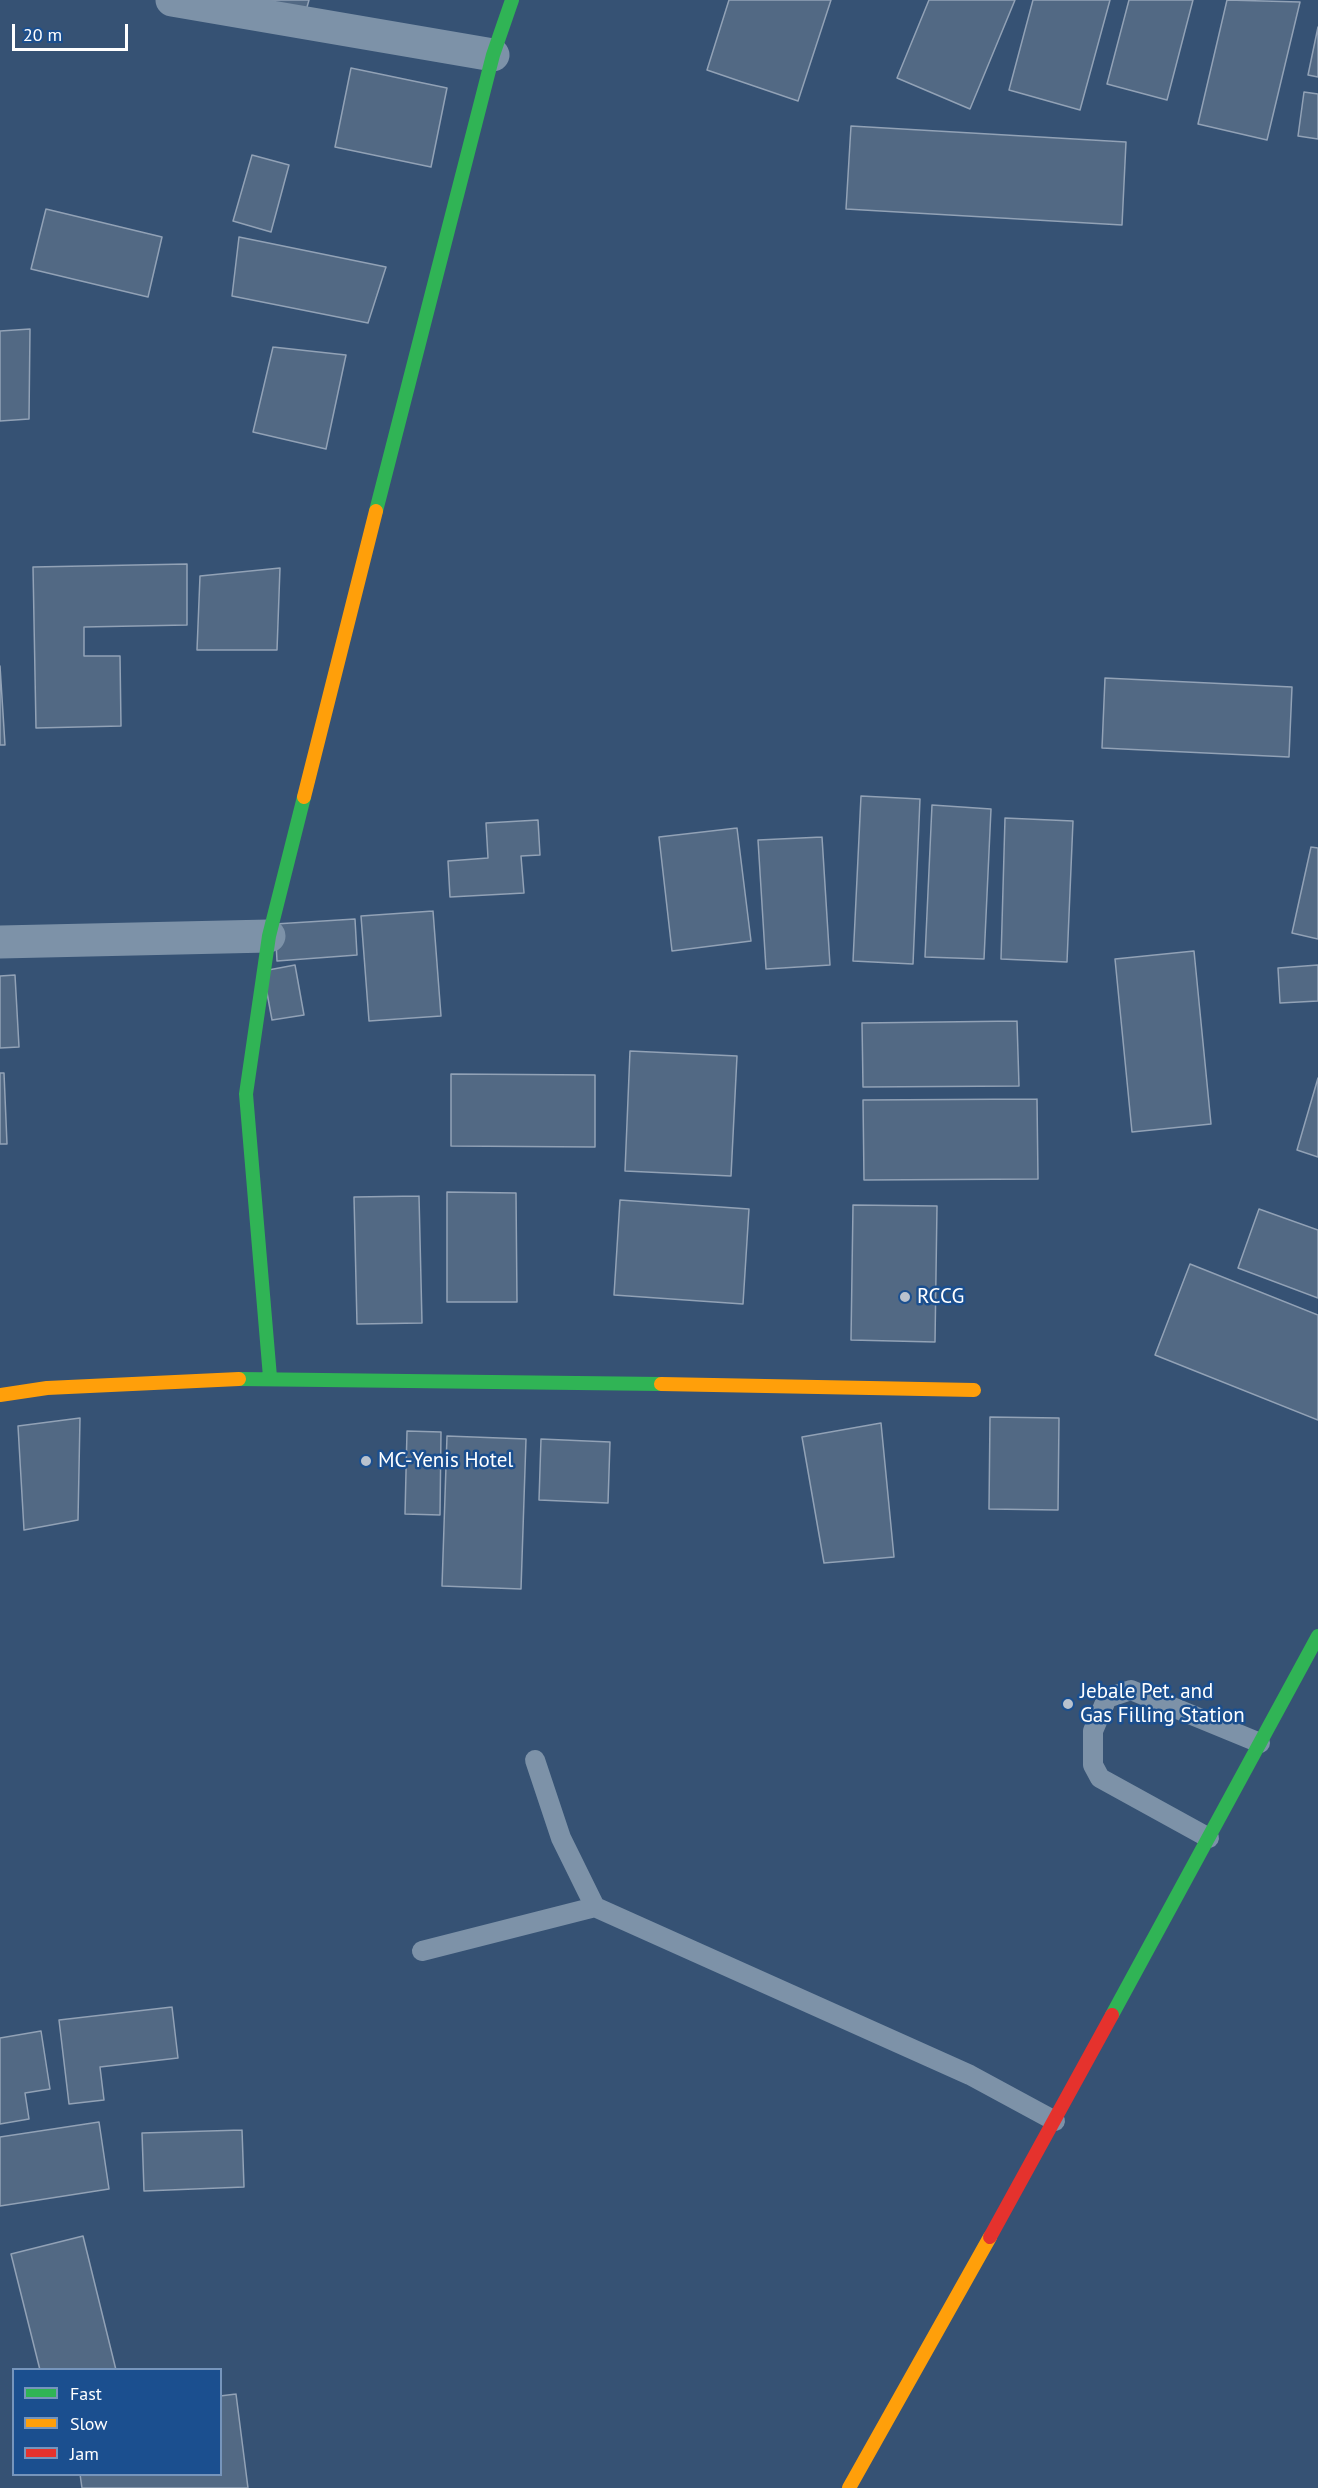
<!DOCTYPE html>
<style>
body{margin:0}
#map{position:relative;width:1318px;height:2488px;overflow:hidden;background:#365274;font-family:"PT Sans",sans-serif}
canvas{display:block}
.legend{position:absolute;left:12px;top:2368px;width:210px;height:108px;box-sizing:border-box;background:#1b4f8f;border:2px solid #7695bc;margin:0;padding:8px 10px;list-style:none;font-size:18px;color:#fff}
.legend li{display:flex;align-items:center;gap:12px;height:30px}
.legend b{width:30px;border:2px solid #7695bc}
.scale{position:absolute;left:12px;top:24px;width:116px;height:27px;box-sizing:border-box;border:3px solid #fff;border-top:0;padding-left:8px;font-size:18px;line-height:21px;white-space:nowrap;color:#fff;-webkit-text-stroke:4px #1b4f8f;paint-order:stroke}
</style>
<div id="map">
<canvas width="1318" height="2488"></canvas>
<ul class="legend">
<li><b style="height:8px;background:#30b455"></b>Fast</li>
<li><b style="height:8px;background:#ff9f0a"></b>Slow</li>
<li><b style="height:8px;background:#e5322d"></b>Jam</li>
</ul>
<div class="scale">20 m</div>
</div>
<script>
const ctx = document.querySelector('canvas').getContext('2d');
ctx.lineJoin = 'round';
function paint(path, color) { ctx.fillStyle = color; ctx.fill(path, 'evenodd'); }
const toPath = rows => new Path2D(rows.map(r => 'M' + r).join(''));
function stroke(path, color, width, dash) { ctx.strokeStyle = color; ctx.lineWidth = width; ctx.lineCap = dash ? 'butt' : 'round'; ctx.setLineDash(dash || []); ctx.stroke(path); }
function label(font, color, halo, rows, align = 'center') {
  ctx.font = font + ' "PT Sans",sans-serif'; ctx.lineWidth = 5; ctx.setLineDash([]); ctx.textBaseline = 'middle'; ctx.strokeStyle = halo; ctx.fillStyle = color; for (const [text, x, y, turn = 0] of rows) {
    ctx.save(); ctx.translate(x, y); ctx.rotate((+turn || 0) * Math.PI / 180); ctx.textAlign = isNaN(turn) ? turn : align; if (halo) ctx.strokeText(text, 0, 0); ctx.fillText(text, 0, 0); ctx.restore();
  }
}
const building = toPath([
 [255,0,309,0,305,14,255,0],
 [729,0,831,0,798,101,707,70,729,0],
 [929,0,1015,0,970,109,897,78,929,0],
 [1033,0,1110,0,1080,110,1009,90,1033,0],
 [1129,0,1193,0,1167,100,1107,84,1129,0],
 [1227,0,1300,2,1267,140,1198,124,1227,0],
 [1318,27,1318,77,1308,75,1318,27],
 [351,68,447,88,431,167,335,147,351,68],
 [1304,92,1318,94,1318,139,1298,136,1304,92],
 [851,126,1126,142,1122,225,846,209,851,126],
 [252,155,289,165,271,232,233,221,252,155],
 [46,209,162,237,148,297,31,269,46,209],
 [239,237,386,267,368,323,232,296,239,237],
 [30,329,29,419,0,421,0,331,30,329],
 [273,347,346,355,326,449,253,432,273,347],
 [187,564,187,625,84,627,84,656,120,656,121,726,36,728,33,567,187,564],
 [280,568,277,650,197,650,200,576,280,568],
 [0,666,5,745,0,745,0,666],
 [1105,678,1292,687,1289,757,1102,748,1105,678],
 [861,796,920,799,913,964,853,961,861,796],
 [932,805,991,809,984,959,925,957,932,805],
 [1005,818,1073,821,1067,962,1001,959,1005,818],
 [538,820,540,855,521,856,524,893,450,897,448,861,488,858,486,823,538,820],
 [737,828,751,941,672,951,659,837,737,828],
 [822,837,830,965,766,969,758,840,822,837],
 [1311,847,1318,848,1318,939,1292,933,1311,847],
 [433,911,441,1016,369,1021,361,916,433,911],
 [355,919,357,955,277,961,275,924,355,919],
 [1194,951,1211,1124,1132,1132,1115,959,1194,951],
 [295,965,304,1015,272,1020,263,971,295,965],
 [1318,965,1318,1001,1280,1003,1278,968,1318,965],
 [15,975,19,1047,0,1048,0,976,15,975],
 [1017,1021,1019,1086,863,1087,862,1023,1017,1021],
 [630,1051,737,1056,731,1176,625,1171,630,1051],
 [0,1073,4,1073,7,1144,0,1144,0,1073],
 [451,1074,595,1075,595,1147,451,1146,451,1074],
 [1318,1078,1318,1157,1297,1150,1318,1078],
 [1037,1099,1038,1179,864,1180,863,1100,1037,1099],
 [447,1192,516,1193,517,1302,447,1302,447,1192],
 [419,1196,422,1323,357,1324,354,1197,419,1196],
 [620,1200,749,1209,743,1304,614,1295,620,1200],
 [853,1205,937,1206,935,1342,851,1340,853,1205],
 [1259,1209,1318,1230,1318,1298,1238,1268,1259,1209],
 [1190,1264,1318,1315,1318,1420,1155,1355,1190,1264],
 [990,1417,1059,1418,1058,1510,989,1509,990,1417],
 [80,1418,78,1520,24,1530,18,1426,80,1418],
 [881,1423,894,1557,824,1563,802,1437,881,1423],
 [407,1431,441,1432,440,1515,405,1514,407,1431],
 [447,1436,526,1439,521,1589,442,1586,447,1436],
 [541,1439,610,1442,608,1503,539,1500,541,1439],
 [172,2007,178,2058,100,2067,104,2100,69,2104,59,2020,172,2007],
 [41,2031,50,2089,25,2093,29,2119,0,2124,0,2038,41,2031],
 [99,2122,109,2189,0,2206,0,2137,99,2122],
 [242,2130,244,2187,144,2191,142,2133,242,2130],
 [83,2236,116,2370,40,2370,11,2254,83,2236],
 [236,2394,248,2488,82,2488,80,2474,220,2474,220,2396,236,2394]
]);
paint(building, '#526984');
stroke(building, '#92a2b6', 1.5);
stroke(toPath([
 [535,1760,561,1838,595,1907,970,2075,1055,2121],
 [1209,1838,1100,1778,1093,1765,1093,1731,1107,1698,1131,1690,1260,1743],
 [422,1951,595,1907]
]), '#7d92a8', 20);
stroke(toPath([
 [172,0,493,55],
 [0,942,269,936]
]), '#7d92a8', 33);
stroke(toPath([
 [376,511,493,55,512,0],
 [270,1377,246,1094,269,936,304,797],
 [239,1379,661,1384],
 [1112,2015,1318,1636]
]), '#30b455', 14);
stroke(toPath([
 [304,797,376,511],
 [661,1384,974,1390],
 [0,1395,47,1388,239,1379],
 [849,2488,990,2237]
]), '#ff9f0a', 14);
stroke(toPath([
 [990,2237,1112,2015]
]), '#e5322d', 14);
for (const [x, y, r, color] of [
 [905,1297,6,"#b9c2ce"],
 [366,1461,6,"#b9c2ce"],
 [1068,1704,6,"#b9c2ce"]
]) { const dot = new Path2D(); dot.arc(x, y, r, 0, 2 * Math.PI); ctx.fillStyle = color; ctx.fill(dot); stroke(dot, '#1b4f8f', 2); }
label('21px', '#fff', '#1b4f8f', [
 ["RCCG",917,1297],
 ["MC-Yenis Hotel",378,1461],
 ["Jebale Pet. and",1080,1692],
 ["Gas Filling Station",1080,1716]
], 'left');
</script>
